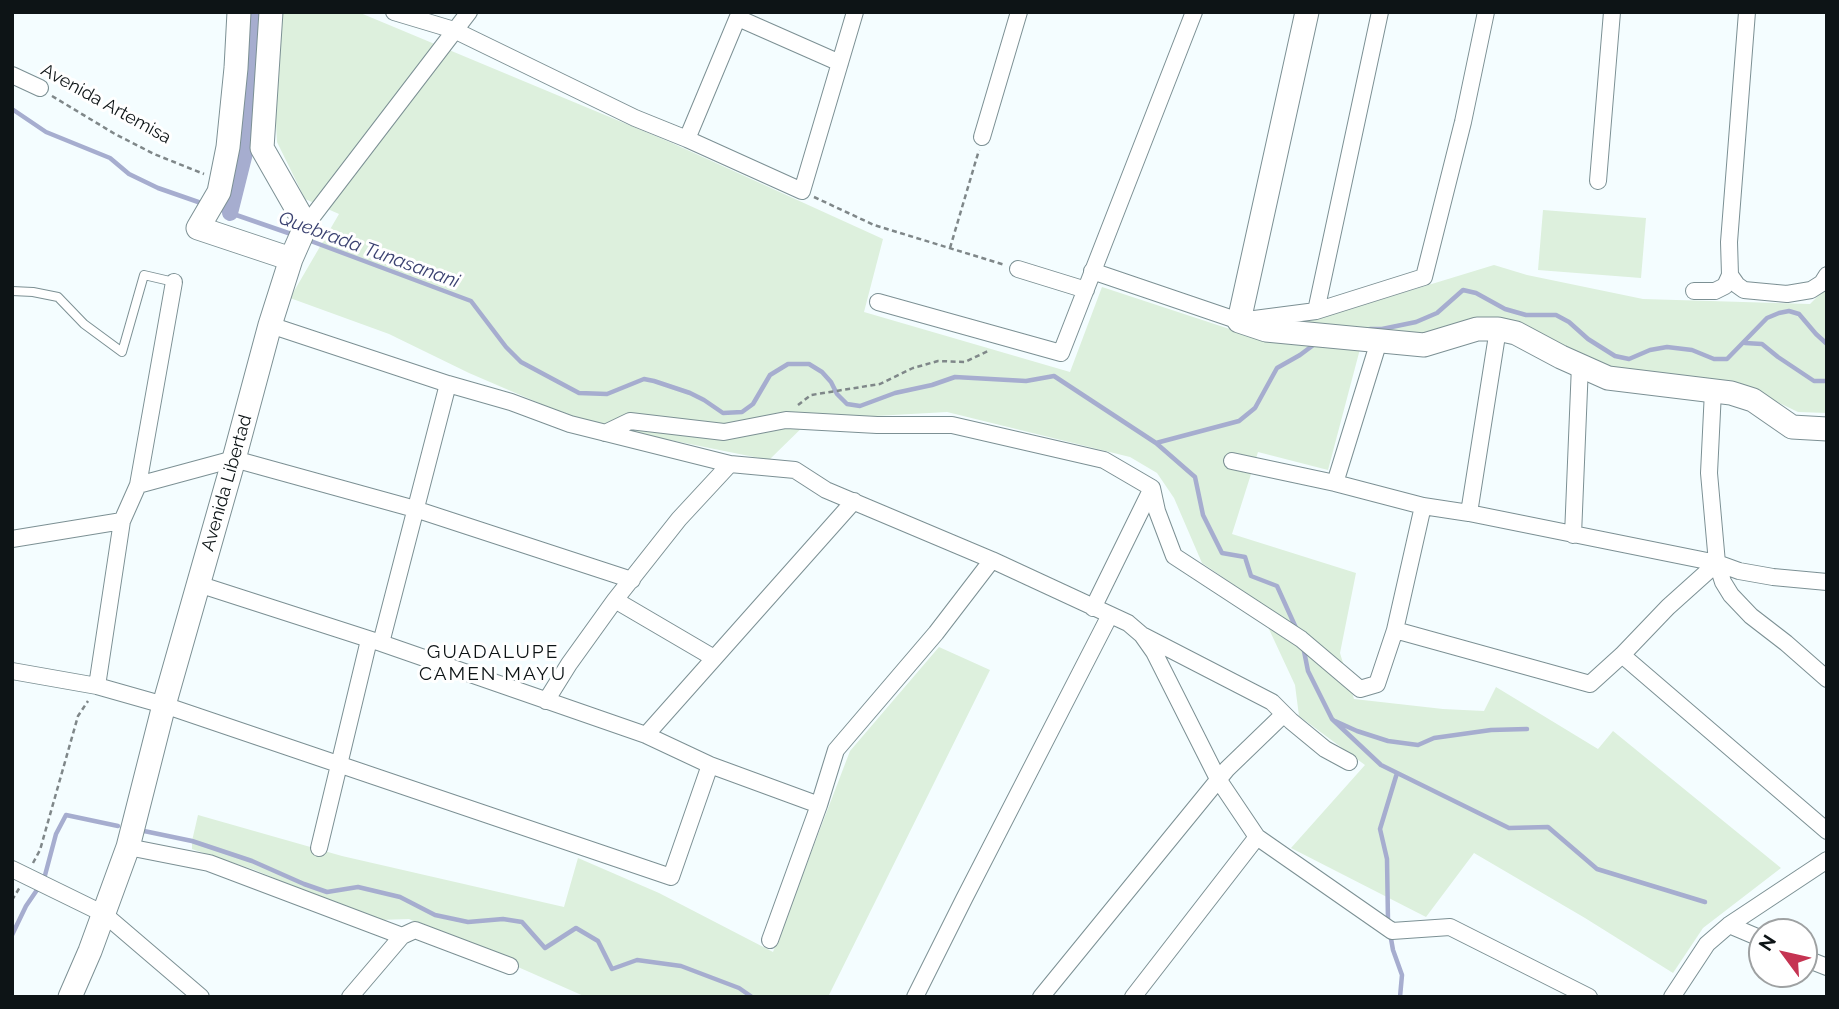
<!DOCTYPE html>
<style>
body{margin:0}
#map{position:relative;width:1839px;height:1009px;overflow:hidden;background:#f4fdff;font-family:Raleway,sans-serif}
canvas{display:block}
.frame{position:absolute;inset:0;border:14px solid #0d1416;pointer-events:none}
.north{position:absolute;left:1748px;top:918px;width:70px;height:70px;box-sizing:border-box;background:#fff;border:2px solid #9ea1a2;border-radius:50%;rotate:303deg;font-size:19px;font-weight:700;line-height:28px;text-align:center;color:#0d1416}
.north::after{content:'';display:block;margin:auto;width:24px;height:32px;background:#c53452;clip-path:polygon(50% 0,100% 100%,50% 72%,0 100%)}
</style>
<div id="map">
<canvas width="1839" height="1009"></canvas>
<div class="frame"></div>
<div class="north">N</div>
</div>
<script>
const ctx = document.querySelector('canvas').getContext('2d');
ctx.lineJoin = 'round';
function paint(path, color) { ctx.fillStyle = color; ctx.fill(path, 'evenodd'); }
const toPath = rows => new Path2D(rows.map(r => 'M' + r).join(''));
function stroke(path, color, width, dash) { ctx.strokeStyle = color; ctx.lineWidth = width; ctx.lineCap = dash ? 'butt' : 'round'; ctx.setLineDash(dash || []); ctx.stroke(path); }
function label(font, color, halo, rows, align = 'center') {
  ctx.font = font + ' Raleway,sans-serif'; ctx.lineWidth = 6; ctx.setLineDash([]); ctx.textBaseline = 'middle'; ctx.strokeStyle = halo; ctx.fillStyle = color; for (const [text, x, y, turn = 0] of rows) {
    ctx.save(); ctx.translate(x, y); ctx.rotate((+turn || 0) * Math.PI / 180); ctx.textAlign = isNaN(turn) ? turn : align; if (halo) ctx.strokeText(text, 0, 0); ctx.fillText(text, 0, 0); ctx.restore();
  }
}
paint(toPath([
 [278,12,358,12,672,143,883,239,864,312,1070,372,1102,287,1263,340,1360,349,1328,470,1258,452,1232,534,1356,573,1340,653,1354,699,1443,709,1484,711,1496,687,1598,749,1613,731,1781,868,1703,928,1673,973,1585,918,1474,853,1426,917,1291,848,1365,765,1299,716,1295,685,1255,599,1202,563,1174,498,1157,473,1130,457,947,412,857,417,815,415,769,460,640,434,569,416,469,373,389,334,290,298,339,214,305,199,277,142,275,104],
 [1543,210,1646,218,1641,278,1538,270],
 [1494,265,1527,275,1643,299,1810,304,1827,287,1827,413,1798,412,1746,387,1617,371,1513,322,1419,336,1283,324,1317,319],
 [939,647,990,670,828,997,586,997,409,919,379,920,347,909,255,870,192,849,192,841,198,815,342,856,564,907,578,858,659,893,773,952,850,751]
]), '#ddf0dd');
stroke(toPath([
 [12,109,46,132,110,158,129,174,158,188,204,204],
 [216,208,294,235],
 [308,240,471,301,506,347,521,362,579,393,607,394,644,379,654,381,690,393,704,400,723,413,742,412,753,404,770,375,788,364,809,364,822,372,831,382,837,394,847,404,860,406,895,393,932,385,955,377,1026,381,1054,376,1156,443,1195,477,1203,515,1222,553,1245,557,1251,576,1277,586,1296,628],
 [1370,329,1382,329,1416,322,1437,313,1463,290,1476,293,1505,309,1526,315,1556,315,1569,322,1588,339,1615,356,1629,359,1650,350,1667,347,1692,350,1714,359,1727,359,1767,318,1779,313,1789,311,1799,314,1816,334,1827,344],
 [1745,343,1762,344,1778,357,1814,381,1827,381],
 [1156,443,1239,421,1255,408,1277,368,1300,355,1316,343],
 [1303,646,1308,671,1332,719,1381,765,1509,828,1548,827,1597,869,1705,902],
 [1335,721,1357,731,1388,741,1418,745,1434,738,1491,730,1527,729],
 [144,831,192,841,252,861,304,884,327,892,358,887,400,897,435,915,468,922,503,919,522,922,545,948,576,928,598,941,612,969,637,960,681,966,739,988,752,997],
 [44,879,56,834,66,815,118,826],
 [1388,921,1387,859,1380,829,1397,773],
 [1390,933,1393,950,1402,975,1400,997],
 [12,935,26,906,39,887]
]), '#a6adcf', 4.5);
stroke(toPath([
 [230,213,247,145,247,128,255,54,256,12]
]), '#a6adcf', 16);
const lane = toPath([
 [12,291,33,292,58,297,84,324,122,352,144,275,174,282]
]);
const street = toPath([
 [394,12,454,30,635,118,687,139,802,191,855,12],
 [1747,12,1729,242,1730,275,1737,285,1744,290,1787,294,1811,290,1822,283,1827,275],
 [738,18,840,63],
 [12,75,40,88],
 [982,137,1019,12],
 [687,139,740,12],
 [1598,181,1612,12],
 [306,225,469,12],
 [1018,269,1086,290],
 [1092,271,1239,321,1316,311,1424,277,1463,122,1486,12],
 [1694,291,1715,291,1725,286,1730,275],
 [878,302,1061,353,1194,12],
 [1316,311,1380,12],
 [270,325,448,384,511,402,570,424,730,464,795,470,826,490,992,560,1128,623,1142,635,1154,652,1218,779,1257,837,1133,997],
 [1713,391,1709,473,1717,563,1723,582,1731,595,1751,616,1786,643,1827,679],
 [605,433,630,421,724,432,786,420,877,425,952,425,1104,460,1152,488,1157,511,1174,556,1301,639,1360,689,1377,684,1395,630,1423,506],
 [1232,461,1335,483,1423,506,1469,513,1717,563,1739,571,1773,577,1827,582],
 [1335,483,1379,341],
 [138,485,234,459,415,509,632,580],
 [1469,513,1498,329],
 [1573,535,1580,365],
 [12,539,122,521],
 [198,584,381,643,646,735,710,765,819,805],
 [615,600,714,658],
 [1093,608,1152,488],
 [1395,630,1590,684,1622,655,1668,607,1717,563],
 [1144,636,1272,702,1291,721,1325,749,1349,762],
 [381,643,448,384],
 [1622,655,1827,831],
 [12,671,97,686,164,705,671,877,710,765],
 [97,686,122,521,138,485,174,282],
 [546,701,569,664,615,600,679,519,730,464],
 [646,735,854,501],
 [1257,837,1392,931,1450,927,1589,997],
 [128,847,209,863,402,936],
 [319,848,369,640],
 [12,869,104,914,201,997],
 [1729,925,1762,939],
 [770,940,819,805,836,750,936,633,992,560],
 [1804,958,1827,967],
 [350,997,402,936,415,930,510,966],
 [915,997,964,899,1110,615],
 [1041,997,1227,769,1284,714],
 [1672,997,1707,944,1729,925,1827,860]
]);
const secondary = toPath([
 [239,12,236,68,228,147,219,192,198,228,291,259],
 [1307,12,1239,321,1266,330,1424,345,1477,329,1498,329,1516,333,1561,357,1608,378,1731,393,1753,400,1792,427,1827,429],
 [70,997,90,951,128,847,164,705,234,459,270,325,291,259,306,225,262,148,271,12]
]);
stroke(lane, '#7c9094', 10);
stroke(street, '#7c9094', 18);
stroke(secondary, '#7c9094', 25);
stroke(toPath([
 [52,96,115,134,154,154,204,174],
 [814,197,874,225,1005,265],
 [950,248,979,150],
 [798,405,811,395,880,384,913,368,938,361,965,362,990,350],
 [33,863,40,850,78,716,88,701],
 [12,900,20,887]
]), '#7f8789', 2.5, [5, 3.5]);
stroke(lane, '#fff', 8);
stroke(street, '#fff', 16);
stroke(secondary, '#fff', 23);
label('18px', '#0d1416', '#fff', [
 ["Avenida Artemisa",106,104,29],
 ["Avenida Libertad",227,483,-74]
]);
label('italic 19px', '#3b4271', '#fff', [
 ["Quebrada Tunasanani",369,250,20]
]);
ctx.letterSpacing = '2px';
label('19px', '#0d1416', '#fff', [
 ["GUADALUPE",493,652],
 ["CAMEN MAYU",493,674]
]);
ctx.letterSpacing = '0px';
</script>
